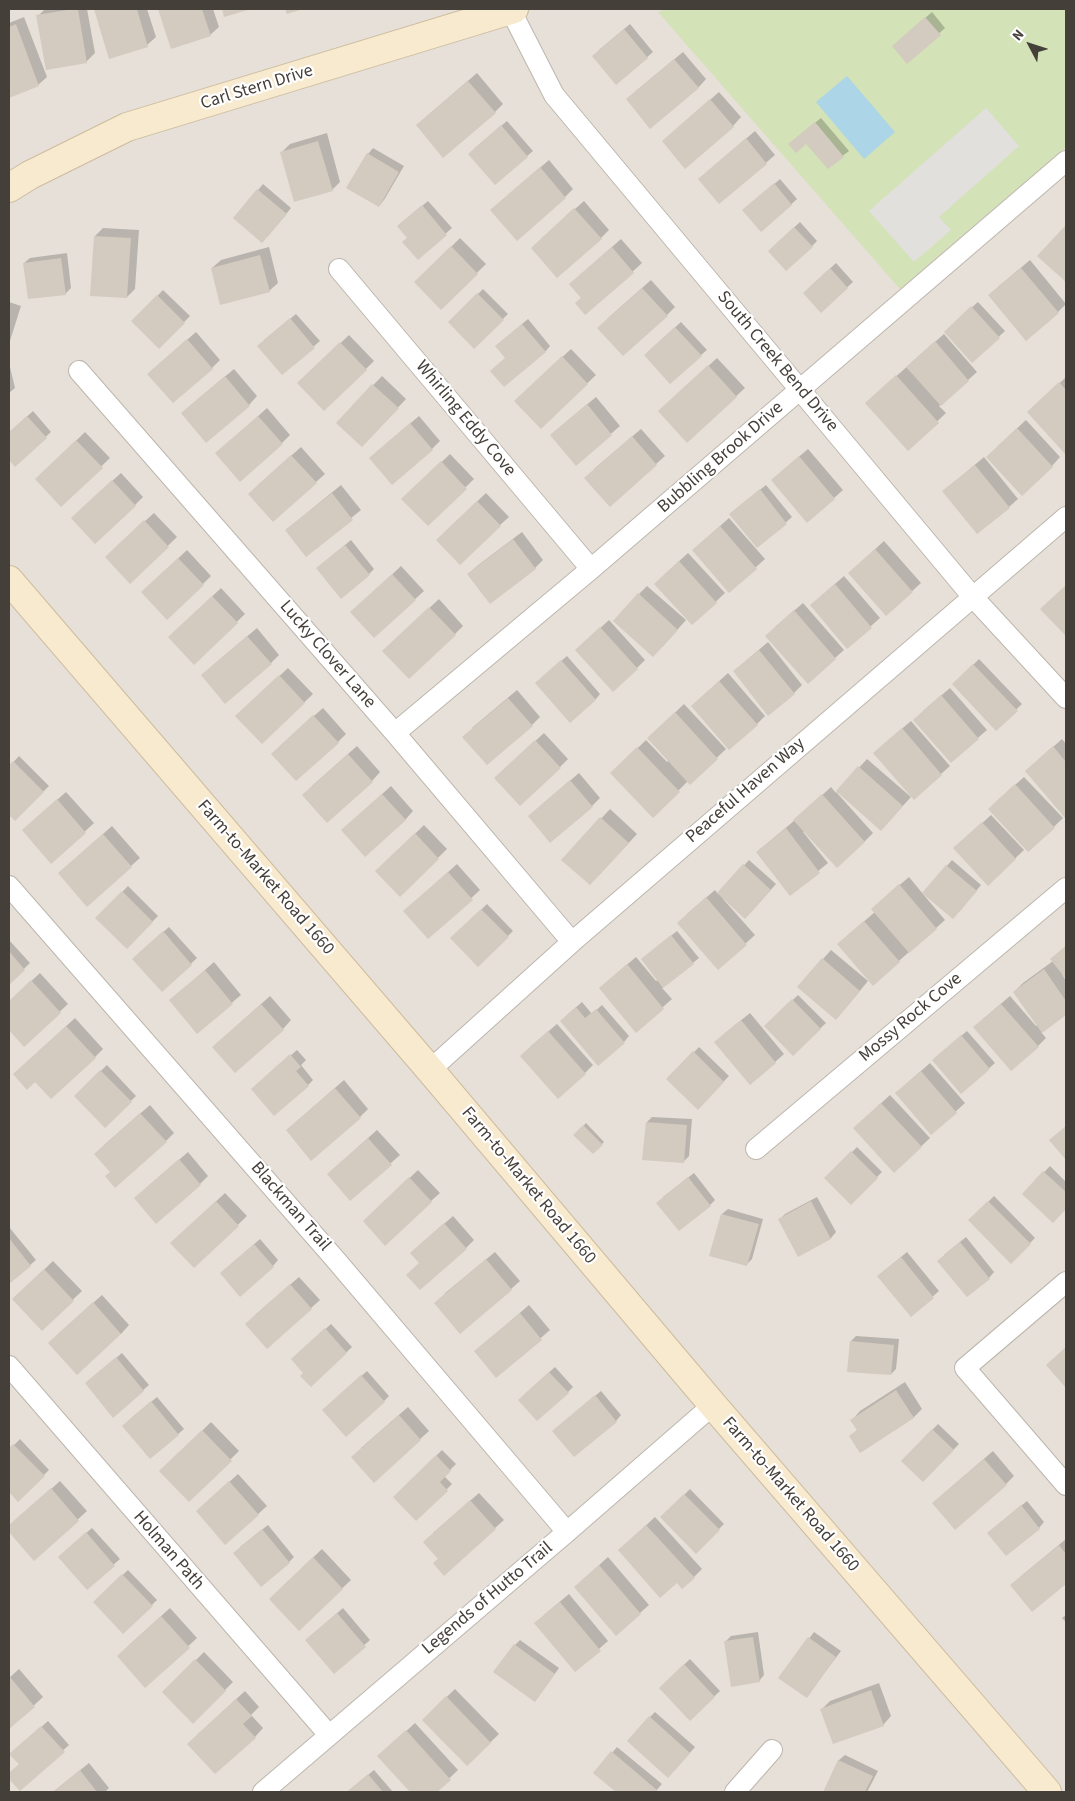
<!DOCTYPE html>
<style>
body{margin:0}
#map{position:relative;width:1075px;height:1801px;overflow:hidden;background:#f3efe9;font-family:"Source Sans 3",sans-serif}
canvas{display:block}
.frame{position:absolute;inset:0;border:10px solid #453f39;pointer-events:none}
.north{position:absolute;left:1005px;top:20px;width:50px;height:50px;-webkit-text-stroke:4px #fff;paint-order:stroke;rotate:310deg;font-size:14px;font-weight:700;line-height:20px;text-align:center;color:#453f39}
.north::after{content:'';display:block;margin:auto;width:18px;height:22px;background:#453f39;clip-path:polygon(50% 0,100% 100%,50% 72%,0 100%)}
</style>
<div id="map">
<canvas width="1075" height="1801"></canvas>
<div class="frame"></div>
<div class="north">N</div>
</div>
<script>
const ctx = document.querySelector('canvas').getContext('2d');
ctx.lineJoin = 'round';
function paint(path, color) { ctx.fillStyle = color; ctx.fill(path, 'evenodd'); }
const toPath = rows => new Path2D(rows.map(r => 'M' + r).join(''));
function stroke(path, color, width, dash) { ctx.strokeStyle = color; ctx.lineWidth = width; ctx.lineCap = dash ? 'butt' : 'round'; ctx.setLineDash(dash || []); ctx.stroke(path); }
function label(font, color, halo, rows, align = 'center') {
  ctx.font = font + ' "Source Sans 3",sans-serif'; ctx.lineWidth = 4.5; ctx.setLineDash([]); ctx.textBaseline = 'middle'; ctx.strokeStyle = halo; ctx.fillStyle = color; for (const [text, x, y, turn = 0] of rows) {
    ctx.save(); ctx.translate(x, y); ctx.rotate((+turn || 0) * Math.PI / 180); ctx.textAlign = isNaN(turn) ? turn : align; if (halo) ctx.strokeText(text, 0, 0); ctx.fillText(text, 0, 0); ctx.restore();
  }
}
paint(toPath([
 [9,9,1066,9,1066,1792,9,1792]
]), '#e6e0d8');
paint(toPath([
 [667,9,1066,9,1066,147,900,289,658,12]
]), '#d3e2b7');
paint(toPath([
 [986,108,1019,146,939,217,951,230,914,262,869,211]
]), '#e2e0dd');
paint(toPath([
 [847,76,895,132,864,159,816,102]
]), '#add5e8');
paint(toPath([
 [45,9,87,9,95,53,87,61,47,69,38,16],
 [95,9,147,9,156,37,147,45,109,57],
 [160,9,213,9,219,27,210,35,172,48],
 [932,12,945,28,907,62,899,41],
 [24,17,47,77,38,85,9,97,9,23],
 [630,24,653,52,617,83,599,50],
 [683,52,706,79,698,88,636,91],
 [477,73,503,104,495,112,426,117],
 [719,92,741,117,733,126,672,133],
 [821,118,849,151,828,167,807,142,795,139],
 [507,121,533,151,527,156,475,148],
 [755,131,775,155,719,203,699,179],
 [327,133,340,182,332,190,282,152,290,144],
 [373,148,404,166,384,200,379,206,368,154],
 [549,160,573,189,565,197,500,202],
 [780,179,797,199,762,231,750,205],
 [263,184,291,208,268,236,235,218],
 [428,201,452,228,418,258,408,237,404,221],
 [584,201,609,230,601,238,541,239],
 [800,222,817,241,812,246,775,245],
 [1066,226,1066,280,1039,256],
 [103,228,139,230,135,289,127,297,95,236],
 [460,238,486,264,441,308,416,282],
 [621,239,642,263,586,314,579,276],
 [269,247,278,283,269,291,212,268,221,260],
 [67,253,71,288,65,294,24,263,30,258],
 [1030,260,1066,304,1058,312,998,287],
 [836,263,853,282,821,311,810,287],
 [651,280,675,307,667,315,607,319],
 [483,289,508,314,474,347,450,322],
 [163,290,190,316,159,348,133,321],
 [9,302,21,306,9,344],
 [978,302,1005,331,972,361,951,326],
 [296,314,320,341,282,373,264,340],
 [528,319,550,346,545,352,506,358,502,341],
 [681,322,707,350,701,355,651,349],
 [196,332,220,360,212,368,157,366],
 [944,334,977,372,939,406,946,413,908,449,875,395],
 [349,335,374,361,324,410,299,383],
 [571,349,596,375,541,427,524,393],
 [717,358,745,388,687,441,668,403],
 [9,363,15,388,9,393],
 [234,369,257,396,249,405,191,405],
 [382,376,406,399,370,437,337,423],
 [1066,377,1066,453,1029,412],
 [596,397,620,426,576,464,560,427],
 [267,408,290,435,282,443,224,447],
 [33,411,51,432,15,465,9,459,9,433],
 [419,416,440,441,432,449,379,450],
 [1026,420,1060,457,1052,466,996,448],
 [641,429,665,456,656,464,594,469],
 [85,432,110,458,61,505,37,479],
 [301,447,325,474,316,482,258,485],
 [808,449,843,490,834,498,781,472],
 [450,454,474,479,428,524,403,499],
 [984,457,1018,499,1009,507,944,491],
 [121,473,143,497,135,505,81,509],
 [341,485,361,510,306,555,286,530],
 [766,485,792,517,757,547,736,509],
 [486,493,509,517,500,525,446,531],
 [154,513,177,537,130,582,115,548],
 [729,518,765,559,729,591,702,542],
 [522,532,543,560,535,568,469,574,477,566],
 [351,540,374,569,369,574,323,563],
 [884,541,921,583,886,615,858,565],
 [187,550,211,576,203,584,151,584],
 [688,553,725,593,692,624,664,575],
 [401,566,424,591,374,636,361,604],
 [844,576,880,618,847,647,820,597],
 [647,586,686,620,662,647,639,594],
 [221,588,245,614,194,663,178,629],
 [439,599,463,626,455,634,392,643],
 [803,603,844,650,808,682,775,627],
 [609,620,645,660,637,668,585,642],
 [257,628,279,655,271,663,211,667],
 [768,642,802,685,794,693,734,671],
 [567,656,600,694,595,700,542,677],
 [979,659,1022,704,996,729,954,684],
 [288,668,313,694,262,743,245,708],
 [728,673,765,716,757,724,692,706],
 [950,688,987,730,951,761,923,711],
 [517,690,540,717,532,725,472,728],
 [684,704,726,749,690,783,688,781,653,816,612,773,646,740,667,762,669,760,657,730],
 [323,708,346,734,338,742,281,745],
 [911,721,950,766,914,798,884,744],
 [544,733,568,759,560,767,505,769],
 [1062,739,1066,744,1066,817,1026,771],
 [357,746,380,772,372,781,312,786],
 [19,756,49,786,15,819,9,813,9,767],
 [867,759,911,797,889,821,838,792,837,793,873,833,864,842,805,831,803,832,828,863,790,894,757,852,795,820,831,787,836,793],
 [579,773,600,798,592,806,529,816],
 [1024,777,1063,818,1029,851,998,800],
 [391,786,413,811,405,820,351,822],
 [66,792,94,823,52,862,32,822],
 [610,809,637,834,599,875,563,860],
 [991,815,1024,850,988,884,964,840],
 [424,825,447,849,400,895,377,871],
 [112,826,140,858,87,905,68,865],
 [749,860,776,884,751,912,724,898,723,899,755,935,718,968,687,914,715,890,718,894],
 [952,860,981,885,959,912,924,893,923,894,945,920,873,984,847,936,875,912,881,901,909,877,923,894],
 [457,864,480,890,428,938,414,903],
 [128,886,158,916,127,947,97,918],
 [487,904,513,931,478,965,452,938],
 [169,927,197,958,162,991,139,953],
 [677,931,699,958,662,988,672,999,636,1031,609,980,636,957,656,981,658,980,642,959],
 [9,940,30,963,9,983],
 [1066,946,1066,977,1063,973,1062,974,1066,981,1066,1014,1041,1032,1046,1038,1038,1046,983,1019,1010,996,1036,1026,1038,1025,1014,992,1023,983,1053,961,1057,954],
 [831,950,868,981,844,1010,823,959],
 [214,962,241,995,197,1032,171,1000],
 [40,973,68,1004,24,1045,9,1028,9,1002],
 [798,995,826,1023,793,1054,766,1026],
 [270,996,291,1020,283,1029,222,1039],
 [582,1002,592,1014,602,1005,629,1036,624,1042,567,1015],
 [750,1013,784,1054,775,1062,724,1034],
 [75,1018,103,1049,95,1057,23,1066],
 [557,1024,593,1065,585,1073,530,1047],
 [967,1031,995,1063,961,1093,939,1055],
 [699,1047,729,1076,698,1108,668,1079],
 [297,1050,306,1060,301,1065,313,1080,308,1085,258,1084],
 [930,1063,965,1103,931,1134,905,1085],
 [107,1065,136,1096,105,1126,75,1096],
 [344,1080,368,1109,360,1117,296,1122],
 [890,1095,930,1138,895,1171,863,1120],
 [150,1105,174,1133,166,1141,112,1172,104,1145],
 [652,1117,692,1119,689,1156,683,1162,647,1122],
 [586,1123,604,1142,593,1153,575,1135],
 [377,1130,400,1155,350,1199,328,1174],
 [857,1147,882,1172,851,1203,826,1178],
 [188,1152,208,1176,200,1184,144,1190],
 [1050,1166,1066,1182,1066,1207,1053,1221,1023,1194],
 [418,1170,440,1193,431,1201,373,1213],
 [694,1173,715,1200,710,1205,663,1197],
 [225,1193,247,1216,194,1267,180,1235],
 [994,1196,1035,1238,1011,1262,970,1220],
 [817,1197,836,1232,831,1238,799,1255,779,1220,785,1214],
 [728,1209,763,1219,752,1259,746,1265,722,1214],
 [453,1216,474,1240,466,1248,420,1263,420,1245],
 [9,1227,36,1260,9,1283],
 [966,1237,994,1272,989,1278,944,1255],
 [260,1239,278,1260,273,1266,227,1268],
 [495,1252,520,1281,511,1289,444,1294],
 [907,1252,939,1291,911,1315,884,1271],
 [53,1261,82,1291,42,1329,22,1291],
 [299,1277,320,1300,311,1308,255,1315],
 [102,1295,129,1325,121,1334,58,1334],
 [529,1305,550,1330,497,1376,476,1351],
 [331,1324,352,1347,311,1386,298,1354],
 [856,1336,899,1339,896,1369,891,1374,851,1341],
 [122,1353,149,1385,113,1416,92,1378],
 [555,1367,573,1387,568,1392,525,1394],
 [367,1371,389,1396,384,1401,329,1405],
 [905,1382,922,1409,914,1417,861,1452,851,1436,858,1429,852,1420,860,1411],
 [601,1391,621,1415,616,1421,559,1426],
 [157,1397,184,1429,150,1458,129,1420],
 [408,1407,429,1431,374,1481,361,1448],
 [211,1422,239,1451,189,1500,161,1471],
 [938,1424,959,1444,923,1481,903,1461],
 [20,1439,49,1470,18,1500,9,1490,9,1450],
 [442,1450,456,1464,444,1476,452,1484,416,1520,395,1497],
 [993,1451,1014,1476,1006,1484,942,1495],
 [238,1474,267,1506,226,1543,206,1503],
 [60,1481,87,1511,34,1559,9,1530,9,1527],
 [690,1489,724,1524,696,1552,662,1517],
 [479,1493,504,1520,495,1528,440,1559,433,1533],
 [1027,1501,1044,1522,1039,1528,988,1533],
 [655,1517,702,1569,694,1577,677,1582,628,1542],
 [268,1525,294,1557,289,1562,240,1547],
 [92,1528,120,1559,87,1588,65,1551],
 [1066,1539,1066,1582,1032,1610,1020,1577],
 [322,1549,351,1580,299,1629,279,1590],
 [608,1557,649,1605,616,1634,575,1587],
 [128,1570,157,1600,123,1633,94,1602],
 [569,1594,608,1641,575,1670,544,1615],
 [170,1608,197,1638,145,1686,127,1647],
 [343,1608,370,1640,334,1672,312,1635],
 [1066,1615,1066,1622,1062,1618],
 [758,1632,764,1675,759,1681,725,1642,731,1636],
 [814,1632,841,1651,806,1697,780,1678],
 [520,1640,559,1668,535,1701,515,1645],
 [204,1652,233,1682,193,1722,164,1692],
 [690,1659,720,1691,690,1719,660,1688],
 [19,1669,43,1697,9,1728,9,1678],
 [879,1683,891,1716,883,1725,822,1709,830,1701],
 [455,1689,499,1734,467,1765,423,1720],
 [245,1691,259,1707,251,1715,263,1728,255,1737,197,1735],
 [655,1712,695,1747,674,1771,650,1717],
 [48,1721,69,1745,20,1789,9,1777,9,1774,20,1764,17,1749],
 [415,1723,458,1770,435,1792,411,1792,379,1756],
 [617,1747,662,1784,655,1792,618,1792,595,1773],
 [845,1755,878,1771,867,1792,824,1792,839,1760],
 [89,1763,109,1788,105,1792,53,1792],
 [374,1770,393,1792,347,1792]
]), '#0003');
paint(toPath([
 [73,9,78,9,87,63,46,70,36,15],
 [94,9,137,9,148,47,109,59],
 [158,9,202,9,211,36,171,49],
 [222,9,251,9,224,17],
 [285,9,303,9,287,14],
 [925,17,941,35,907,64,892,46],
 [16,24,39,86,9,98,9,27],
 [624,29,648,58,616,85,592,56],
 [674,59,699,88,650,129,626,99],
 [468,81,496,113,443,158,416,125],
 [710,99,734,127,685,169,662,141],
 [815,122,844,157,828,169,806,144,796,153,788,144],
 [501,125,528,157,495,185,468,154],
 [746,138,767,164,719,204,698,179],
 [318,141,333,191,294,202,280,152],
 [367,153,399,172,379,207,346,188],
 [540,167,566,198,517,241,490,210],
 [774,183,792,205,761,232,742,210],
 [257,189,287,214,262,243,233,218],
 [422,205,447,235,418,260,402,242,407,238,397,226],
 [574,208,602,239,557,278,531,248],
 [1065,226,1066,227,1066,282,1037,256],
 [794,227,813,247,786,271,768,251],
 [94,236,131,238,127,298,90,296],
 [451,246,478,274,441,310,414,282],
 [612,247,634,273,585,315,575,303,581,298,569,284],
 [260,255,270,292,220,305,211,268],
 [61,258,66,295,28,299,23,263],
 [830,268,848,288,821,313,803,293],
 [1021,268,1059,313,1026,341,988,295],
 [642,288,668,316,623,356,597,328],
 [477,293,504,320,474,349,448,322],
 [157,295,185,323,159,349,131,321],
 [971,306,1000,338,972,363,944,332],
 [290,318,315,348,282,375,257,346],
 [522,324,546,352,504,387,490,371,505,358,495,346],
 [675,327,702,356,670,384,644,355],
 [187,339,213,369,173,403,147,374],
 [935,341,969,381,941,406,906,367],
 [340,342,367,370,324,411,297,383],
 [562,356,588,384,541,429,514,401],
 [708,365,737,397,687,443,658,411],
 [896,375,939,423,908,451,865,403],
 [225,376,250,406,206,443,181,413],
 [1059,382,1066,390,1066,455,1027,412],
 [372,384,399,408,362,447,336,423],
 [587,404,612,435,576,466,550,435],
 [27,416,47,438,15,467,9,460,9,432],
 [258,416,283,444,240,482,215,453],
 [410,423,433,450,392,485,369,458],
 [1017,428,1053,467,1022,496,986,457],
 [632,436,657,465,610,507,584,478],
 [76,440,103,468,61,507,35,479],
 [291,455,317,483,273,522,248,494],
 [799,456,835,499,807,523,771,480],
 [441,461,467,489,428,526,401,499],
 [975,465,1010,508,977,534,942,491],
 [112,480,136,506,95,544,71,518],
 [760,489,787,524,757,548,729,514],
 [332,493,353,520,306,557,285,530],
 [477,501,501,526,460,565,436,540],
 [144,520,169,547,130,584,105,557],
 [720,526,757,569,729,593,692,550],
 [513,539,536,569,490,604,467,574],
 [345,545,370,575,341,599,316,568],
 [875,549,913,592,886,616,848,573],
 [178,558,204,585,167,620,141,592],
 [679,561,717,603,692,625,654,584],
 [392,574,416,600,374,638,350,612],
 [835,584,872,628,847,649,810,605],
 [1066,585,1066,636,1040,609],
 [638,593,678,630,653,657,613,621],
 [212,596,238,623,194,665,168,637],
 [429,607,456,635,409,679,382,651],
 [794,610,836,659,808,684,765,636],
 [600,627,638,669,613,692,575,650],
 [247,636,272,664,225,704,201,675],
 [759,650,795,694,768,716,733,671],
 [561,660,596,700,570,723,535,683],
 [973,664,1018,711,996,731,952,684],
 [279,675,305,703,262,744,235,716],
 [719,681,758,725,729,750,691,706],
 [941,695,979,739,951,763,913,720],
 [508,698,533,726,487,765,462,737],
 [675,712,718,759,690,785,647,738],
 [313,715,339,743,296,781,271,754],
 [902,728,942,775,914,800,873,753],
 [535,740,561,768,520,806,494,778],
 [1053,746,1066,762,1066,819,1025,771],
 [637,747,680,792,653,818,610,773],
 [348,754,373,782,327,823,302,795],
 [13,761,44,792,15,821,9,815,9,765],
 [858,766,903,806,881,831,836,791],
 [570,780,593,807,550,843,528,816],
 [1015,784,1055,828,1028,852,988,809],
 [382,794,406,820,365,857,341,830],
 [822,794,865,842,837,868,793,820],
 [57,799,86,833,51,864,22,830],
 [600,817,629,843,590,885,561,860],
 [982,822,1016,859,988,886,953,848],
 [786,828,820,873,790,896,756,852],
 [415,833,439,859,400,897,375,871],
 [103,834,132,867,87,907,58,873],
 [743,864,771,890,745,919,717,893],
 [946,865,977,891,953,919,922,893],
 [448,872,473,900,428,939,403,911],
 [899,884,937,929,909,953,871,909],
 [122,891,153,922,127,949,95,918],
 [706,897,747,945,718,970,677,923],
 [481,909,509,937,478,967,450,938],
 [864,921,900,962,873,986,837,944],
 [163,931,192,965,162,992,132,959],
 [671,935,694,964,663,988,641,959],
 [1066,946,1066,979,1050,959],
 [9,951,25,970,9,985],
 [822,958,860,991,836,1020,797,987],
 [627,964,664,1009,636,1033,599,988],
 [1044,969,1066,1001,1066,1015,1042,1033,1013,992],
 [205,970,233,1004,197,1034,169,1000],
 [31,980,61,1013,24,1047,9,1030,9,1001],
 [792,999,821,1029,793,1056,764,1026],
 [261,1004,284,1030,235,1073,212,1047],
 [1001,1004,1039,1047,1011,1071,973,1027],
 [576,1007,585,1018,596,1009,625,1043,598,1066,560,1021],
 [741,1020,776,1063,750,1085,714,1042],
 [66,1026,96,1058,51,1099,35,1082,27,1090,13,1074],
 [548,1031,586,1074,558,1099,520,1056],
 [961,1035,990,1069,961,1094,932,1060],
 [693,1051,724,1082,698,1110,666,1079],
 [290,1054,301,1067,296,1071,309,1086,274,1116,251,1089],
 [100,1070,132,1102,105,1128,74,1096],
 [921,1071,957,1113,931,1135,895,1093],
 [335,1088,361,1118,311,1161,286,1130],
 [881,1103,922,1147,894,1173,853,1128],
 [140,1113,167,1142,115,1188,105,1176,110,1172,94,1154],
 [646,1122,687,1125,684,1163,642,1160],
 [583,1125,603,1145,593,1154,573,1135],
 [1066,1126,1066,1160,1049,1140],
 [368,1138,392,1165,350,1201,327,1174],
 [851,1151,878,1178,851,1205,824,1178],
 [179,1159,201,1185,156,1224,134,1198],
 [1043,1171,1066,1192,1066,1209,1053,1223,1022,1194],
 [409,1177,432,1202,385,1246,363,1221],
 [688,1177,711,1206,679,1231,656,1203],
 [216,1201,239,1226,194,1268,170,1243],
 [811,1201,831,1239,798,1257,778,1219],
 [988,1201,1031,1244,1011,1264,968,1220],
 [721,1214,759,1224,747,1266,709,1256],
 [444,1223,467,1249,420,1290,406,1275,419,1263,410,1253],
 [9,1238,31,1266,9,1284],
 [960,1242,990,1279,967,1297,937,1261],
 [254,1244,274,1267,240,1297,220,1273],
 [901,1257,934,1298,911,1317,877,1276],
 [486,1259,512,1290,460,1334,434,1303],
 [44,1269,74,1301,42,1331,12,1299],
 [290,1284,312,1309,267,1349,245,1324],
 [93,1302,121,1334,77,1375,48,1343],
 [520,1313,542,1340,496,1378,474,1351],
 [325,1328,347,1353,311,1387,300,1376,303,1373,291,1359],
 [850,1341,894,1345,891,1375,847,1372],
 [1066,1347,1066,1388,1046,1365],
 [116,1357,144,1391,113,1418,85,1383],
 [549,1372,569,1393,537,1421,518,1400],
 [361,1375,385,1402,346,1437,322,1410],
 [896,1390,914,1418,860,1453,849,1436,857,1430,850,1420],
 [595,1395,617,1422,574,1457,552,1431],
 [151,1401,179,1435,150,1459,122,1426],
 [399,1415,421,1440,374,1483,351,1457],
 [932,1429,954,1450,923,1482,901,1461],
 [202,1430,232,1461,189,1502,159,1471],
 [13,1444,45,1476,18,1502,9,1492,9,1448],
 [436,1455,451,1471,440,1482,448,1491,416,1521,393,1497],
 [984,1459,1007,1485,955,1530,932,1503],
 [229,1481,259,1515,225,1545,196,1511],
 [51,1488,79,1521,34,1561,9,1532,9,1525],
 [684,1494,720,1530,696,1554,660,1517],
 [470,1500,496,1529,444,1576,433,1563,438,1559,423,1542],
 [1021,1505,1040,1529,1006,1556,987,1533],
 [646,1525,695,1578,682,1589,677,1583,660,1598,618,1550],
 [262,1529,290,1563,261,1587,233,1553],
 [86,1532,115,1566,87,1590,58,1557],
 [1059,1545,1066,1554,1066,1584,1032,1612,1010,1585],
 [313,1557,343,1589,299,1631,269,1599],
 [599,1565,641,1614,616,1636,574,1587],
 [122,1574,153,1606,123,1634,93,1602],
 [560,1602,601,1651,575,1672,534,1623],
 [337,1613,366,1647,334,1674,305,1640],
 [161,1616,190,1648,145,1688,117,1656],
 [753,1637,760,1682,731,1687,724,1641],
 [808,1637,836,1657,807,1698,778,1678],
 [514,1644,555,1674,535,1702,493,1672],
 [195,1659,226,1691,193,1724,162,1692],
 [684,1664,715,1697,690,1721,659,1688],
 [10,1677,35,1707,9,1729,9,1678],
 [871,1690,884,1726,833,1744,820,1709],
 [446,1696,491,1743,467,1766,422,1720],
 [236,1699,252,1716,243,1724,256,1738,215,1774,187,1744],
 [649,1716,690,1753,668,1778,627,1741],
 [41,1726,65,1752,20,1791,9,1779,9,1773,19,1764,9,1754],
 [406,1730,451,1780,437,1792,410,1792,377,1756],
 [611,1751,657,1790,656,1792,616,1792,593,1773],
 [838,1760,873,1776,865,1792,823,1792],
 [80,1770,97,1792,53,1792],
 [368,1774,383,1792,347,1792]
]), '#d3cac0');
const street = toPath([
 [510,9,554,95,972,596,1066,698],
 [339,269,591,569],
 [79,371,395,733,572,942],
 [395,733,591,569,1066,161],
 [9,886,335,1259,567,1532],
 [430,1070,572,942,1066,517],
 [756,1149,1066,888],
 [1066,1282,965,1368,1066,1485],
 [9,1366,329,1735],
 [263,1792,567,1532,713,1405],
 [735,1792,772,1750]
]);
const secondary = toPath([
 [9,188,30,175,127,127,514,9],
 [9,580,430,1070,713,1405,1047,1792]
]);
stroke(street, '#bdb6ad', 22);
stroke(secondary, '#cdbc9e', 30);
stroke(street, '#fff', 20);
stroke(secondary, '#f8eace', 28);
label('18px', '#453f39', '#fff', [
 ["Carl Stern Drive",257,88,-17],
 ["South Creek Bend Drive",777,362,50],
 ["Whirling Eddy Cove",465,419,50],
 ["Bubbling Brook Drive",721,458,-41],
 ["Lucky Clover Lane",327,655,49],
 ["Peaceful Haven Way",746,791,-41],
 ["Farm-to-Market Road 1660",265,878,49],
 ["Mossy Rock Cove",911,1018,-40],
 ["Farm-to-Market Road 1660",528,1186,50],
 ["Blackman Trail",290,1207,49],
 ["Farm-to-Market Road 1660",790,1495,49],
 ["Holman Path",168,1551,49],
 ["Legends of Hutto Trail",488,1599,-40]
]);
</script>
